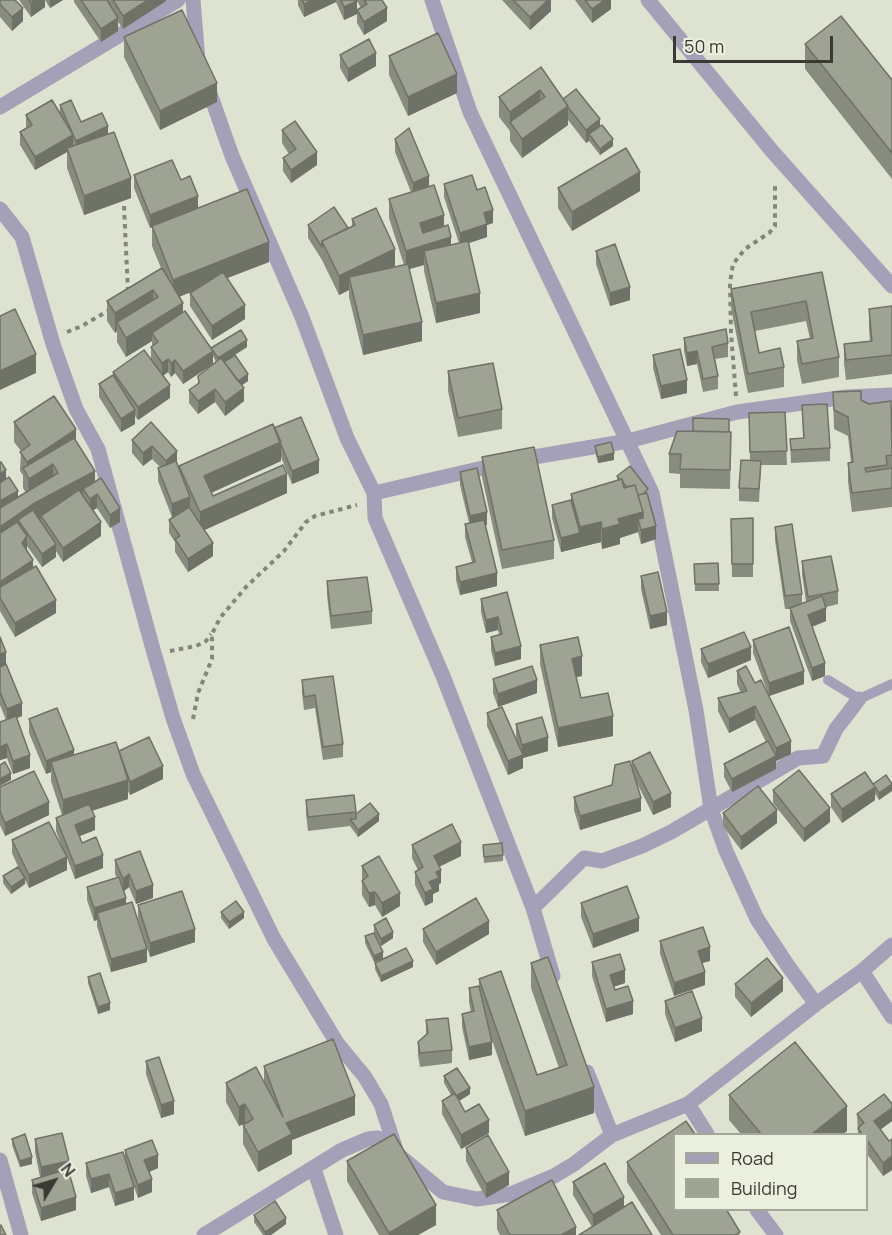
<!DOCTYPE html>
<style>
body{margin:0}
#map{position:relative;width:892px;height:1235px;overflow:hidden;background:#dde2d1;font-family:Manrope,sans-serif}
canvas{display:block}
.legend{position:absolute;left:673px;top:1133px;width:195px;height:78px;box-sizing:border-box;background:#eaefde;border:2px solid #a3a79a;margin:0;padding:8px 10px;list-style:none;font-size:18px;color:#383a33}
.legend li{display:flex;align-items:center;gap:12px;height:30px}
.legend b{width:30px;border:2px solid #a3a79a}
.north{position:absolute;left:24px;top:1151px;width:60px;height:60px;-webkit-text-stroke:4px #eaefde;paint-order:stroke;rotate:52deg;font-size:16px;font-weight:700;line-height:24px;text-align:center;color:#383a33}
.north::after{content:'';display:block;margin:auto;width:21px;height:27px;background:#383a33;clip-path:polygon(50% 0,100% 100%,50% 72%,0 100%)}
.scale{position:absolute;left:673px;top:36px;width:160px;height:27px;box-sizing:border-box;border:3px solid #383a33;border-top:0;padding-left:8px;font-size:18px;line-height:21px;white-space:nowrap;color:#383a33;-webkit-text-stroke:4px #eaefde;paint-order:stroke}
</style>
<div id="map">
<canvas width="892" height="1235"></canvas>
<ul class="legend">
<li><b style="height:8px;background:#a4a0b7"></b>Road</li>
<li><b style="height:16px;background:#9ea393"></b>Building</li>
</ul>
<div class="north">N</div>
<div class="scale">50 m</div>
</div>
<script>
const ctx = document.querySelector('canvas').getContext('2d');
ctx.lineJoin = 'round';
const toPath = rows => new Path2D(rows.map(r => 'M' + r).join(''));
function stroke(path, color, width, dash) { ctx.strokeStyle = color; ctx.lineWidth = width; ctx.lineCap = dash ? 'butt' : 'round'; ctx.setLineDash(dash || []); ctx.stroke(path); }
function paint(path, color) { ctx.fillStyle = color; ctx.fill(path, 'evenodd'); }
stroke(toPath([
 [124,206,128,292],
 [67,332,82,326,111,309],
 [736,396,731,333,730,283,733,264,745,249,769,233,775,226,775,183],
 [170,651,196,646,206,641,211,634],
 [193,719,198,693,212,659,212,634,220,618,246,587,284,551,306,522,315,516,357,505]
]), '#83877b', 4, [4.5, 4.5]);
stroke(toPath([
 [828,680,859,699,892,684]
]), '#a4a0b7', 10);
stroke(toPath([
 [193,0,198,60],
 [432,0,470,112,652,493,696,710,711,809,726,851,757,919,788,966,816,1004],
 [648,0,772,151,892,286],
 [207,85,232,156,302,317,347,438,374,493,375,518,443,676,533,908,553,976],
 [0,107,178,0],
 [0,209,22,237,53,344,76,409,98,449,154,653,173,718,193,774,274,939,337,1043,365,1077,381,1104,397,1153],
 [374,493,522,459,628,441,737,412,846,397,892,395],
 [533,908,584,858,602,861,642,846,671,832,798,758,823,756,836,729,859,699],
 [862,971,892,1017],
 [587,1072,612,1135],
 [688,1104,707,1134],
 [0,1160,21,1235],
 [314,1169,336,1235],
 [757,1210,776,1235],
 [204,1235,342,1150,368,1139,378,1138,443,1192,477,1199,511,1194,554,1176,574,1164,612,1135,688,1104,816,1004,862,971,892,945]
]), '#a4a0b7', 15);
paint(toPath([
 [0,0,23,21,12,31,0,17],
 [19,0,45,0,45,7,31,17],
 [45,0,63,0,50,8],
 [74,0,166,0,166,1,123,29,118,22,118,31,101,42,74,2],
 [298,0,382,0,387,21,364,35,357,23,357,10,361,8,357,1,357,14,344,20,336,2,304,17,298,5],
 [502,0,551,0,551,11,530,30],
 [575,0,611,0,611,9,592,23],
 [124,37,217,102,160,130,124,57],
 [805,44,892,80,892,179,805,69],
 [340,55,376,66,348,82,340,68],
 [389,56,457,93,408,116,389,75],
 [541,67,563,99,600,127,613,146,600,155,589,141,586,143,568,120,568,125,522,158,510,141,510,131,499,117,499,97],
 [60,105,81,122,108,134,131,198,84,215,67,168,67,152,35,170,20,145,20,132,26,128,26,115,60,113],
 [282,130,317,165,291,183,283,171,283,158,289,154,282,143],
 [395,139,429,186,451,245,459,243,444,197,444,184,477,190,493,223,487,225,487,237,469,243,480,313,436,323,424,271,424,265,409,269,422,341,363,355,349,297,349,290,339,295,322,260,308,238,308,225,348,228,352,226,352,219,395,267,404,265,389,218,389,199,411,192,395,152],
 [134,175,181,180,198,208,269,262,227,278,245,319,212,340,190,306,190,293,193,291,179,297,183,313,211,349,247,347,235,355,248,381,242,385,244,401,225,416,215,402,198,414,189,403,189,390,198,384,198,376,216,362,213,356,213,364,183,384,175,373,171,377,168,372,163,376,170,398,138,420,135,416,135,424,121,432,99,397,99,384,113,375,113,372,151,358,151,347,152,346,152,341,126,357,117,342,117,331,115,333,107,321,107,301,161,268,152,246,152,227,150,228,134,188],
 [558,188,640,191,572,231,558,208],
 [596,251,630,300,610,306,596,264],
 [822,272,839,357,839,377,802,384,797,360,797,341,810,339,806,321,755,331,759,353,784,367,784,387,748,393,731,308,731,289],
 [892,306,892,374,846,380,844,363,844,344,870,341,869,329,869,309],
 [684,338,728,343,728,357,715,359,718,376,718,389,703,392,697,364,687,366,684,351],
 [653,355,687,393,661,399,653,368],
 [448,371,502,409,502,429,458,437,448,391],
 [833,392,861,400,869,404,892,407,892,507,852,512,848,482,848,463,851,462,848,436,834,429],
 [802,405,830,448,830,461,791,463,790,439,803,438],
 [785,412,787,465,761,465,759,502,739,501,739,488,750,461,749,413],
 [14,422,76,441,95,482,120,522,110,528,97,508,93,510,101,536,63,562,56,551,56,557,42,567,27,546,26,550,33,568,56,613,15,637,0,611,0,462,6,479,18,497,26,493,23,488,23,475,20,471,21,451,14,442],
 [151,422,177,462,179,469,179,466,274,428,319,473,292,484,281,457,281,461,211,493,213,496,287,493,204,530,213,556,188,572,175,552,175,542,169,533,169,520,172,517,158,481,158,468,160,467,152,459,143,466,132,453,132,440],
 [729,432,731,432,730,489,680,488,680,474,669,473,669,454],
 [595,446,614,460,598,463,595,452],
 [482,457,554,540,554,559,502,569,482,477],
 [460,472,487,525,485,526,497,586,460,595,456,580,456,567,472,562,465,537,465,524,469,523,460,485],
 [617,476,648,496,656,539,641,544,638,532,620,538,620,544,602,549,601,542,561,552,552,518,552,505,571,500,571,494,617,480],
 [753,518,753,577,732,577,731,519],
 [775,527,802,594,802,604,806,602,802,574,802,561,838,591,838,604,826,607,826,621,812,627,825,676,812,681,790,621,790,609,785,609,775,540],
 [718,563,719,591,695,591,694,564],
 [641,576,667,625,650,629,641,589],
 [327,581,372,611,372,624,331,629,327,595],
 [507,592,521,659,495,666,491,650,491,637,499,635,498,630,486,633,481,612,481,599],
 [753,640,804,684,769,696,753,653],
 [540,645,582,676,576,677,581,698,613,736,558,747,540,664],
 [701,649,751,660,708,678,701,662],
 [0,654,6,664,22,716,17,718,30,768,13,774,7,758,0,760,0,722,6,720,0,705],
 [737,671,755,683,791,754,776,761,776,769,732,792,724,777,724,764,766,742,755,720,729,733,718,711,718,698,741,693,737,684],
 [333,676,343,744,343,757,323,760,315,708,304,710,302,693,302,680],
 [493,679,537,693,498,707,493,693],
 [487,713,518,744,516,738,516,724,548,751,523,758,523,768,508,775,487,726],
 [29,719,74,755,119,751,163,779,130,795,128,791,128,799,92,811,95,830,79,836,82,843,103,868,75,879,67,858,67,870,29,888,25,880,25,884,11,894,3,883,3,876,20,871,12,853,12,840,64,852,56,831,56,818,62,815,51,781,51,772,46,774,29,733],
 [632,761,671,807,653,815,637,783,641,811,580,830,574,810,574,797,612,785,632,769],
 [886,775,879,800,875,794,875,800,842,823,831,807,831,794,873,784],
 [0,787,49,815,5,836,0,825],
 [773,790,830,822,804,842,773,803],
 [354,795,356,814,379,821,358,837,350,826,308,831,306,814,306,800],
 [723,813,777,823,741,850,723,826],
 [412,845,461,856,439,867,441,883,439,884,439,891,433,894,433,902,425,906,415,885,415,872,418,870,412,858],
 [483,845,503,855,503,861,484,863],
 [115,860,153,898,136,904,129,887,124,891,126,904,147,962,111,972,97,926,97,920,94,921,87,900,87,887,117,878,115,874],
 [362,866,400,906,382,917,375,905,369,907,362,895],
 [581,903,639,931,593,948,581,917],
 [138,905,195,942,150,957,138,918],
 [221,912,244,918,229,929,221,918],
 [374,925,393,938,381,946,374,933,383,959,374,962,365,943,365,936,374,933],
 [423,929,489,934,436,965,423,942],
 [660,941,710,961,702,963,705,985,674,996,660,954],
 [592,962,625,983,613,987,615,990,633,1014,606,1022,592,976],
 [375,963,413,967,381,982,375,969],
 [531,963,594,1113,525,1136,492,1040,492,1055,469,1060,462,1027,462,1014,471,1012,469,1002,469,988,479,986,479,979,537,1075,559,1068,531,988],
 [88,977,110,1010,98,1014,88,983],
 [735,984,783,991,751,1017,735,997],
 [665,1001,702,1031,675,1042,665,1014],
 [426,1020,452,1050,452,1063,420,1067,418,1055,418,1042,426,1034],
 [146,1061,174,1114,161,1118,146,1074],
 [264,1066,355,1115,292,1140,292,1154,258,1172,243,1144,243,1125,245,1124,245,1123,239,1126,226,1102,226,1083,264,1081],
 [444,1076,470,1094,459,1101,465,1112,489,1133,461,1149,442,1114,442,1101,451,1095,444,1083],
 [729,1095,847,1131,843,1134,741,1134,729,1120],
 [892,1104,892,1121,880,1130,889,1141,892,1139,892,1170,883,1176,867,1154,867,1134,858,1134,857,1114],
 [675,1134,740,1235,661,1235,627,1182,627,1162],
 [12,1139,32,1164,20,1167,12,1145],
 [35,1139,69,1173,76,1210,41,1221,32,1193,32,1180,40,1177,35,1152],
 [466,1148,509,1185,486,1198,466,1161],
 [125,1150,158,1168,149,1172,152,1192,138,1198,133,1184,134,1200,115,1206,109,1187,91,1193,86,1176,86,1163,125,1158],
 [347,1161,436,1225,418,1235,379,1235,347,1181],
 [573,1182,624,1207,592,1227,573,1195],
 [497,1210,576,1235,500,1235,497,1229],
 [254,1215,286,1224,271,1235,263,1235,254,1222]
]), '#888c7e');
paint(toPath([
 [36,0,45,0,45,7,31,17,31,3],
 [50,0,63,0,50,8],
 [148,0,166,0,166,1,123,29,123,16],
 [312,0,336,0,336,2,304,17,304,4],
 [548,0,551,0,551,11,530,30,530,17],
 [605,0,611,0,611,9,592,23,592,9],
 [357,1,357,14,344,20,344,7],
 [23,8,23,21,12,31,12,17],
 [387,8,387,21,364,35,364,22],
 [118,18,118,31,101,42,101,29],
 [376,53,376,66,348,82,348,69],
 [457,74,457,93,408,116,408,97],
 [217,83,217,102,160,130,160,111],
 [540,90,540,110,510,122,510,112],
 [568,106,568,125,522,158,522,139],
 [600,119,600,132,589,134,589,141,586,143,586,130],
 [108,126,108,139,76,154,76,141],
 [73,135,73,149,67,148,67,152,35,170,35,157],
 [613,139,613,146,600,155,600,149],
 [317,152,317,165,291,183,291,170],
 [640,172,640,191,572,231,572,212],
 [429,176,429,189,413,196,413,183],
 [131,178,131,198,84,215,84,196],
 [198,196,198,209,150,228,150,215],
 [493,210,493,223,487,225,487,237,460,246,460,233,484,213],
 [444,215,444,235,420,243,420,223],
 [451,237,451,256,424,251,424,265,406,270,406,251],
 [269,242,269,262,173,299,173,280],
 [395,249,395,269,349,277,349,290,339,295,339,276],
 [630,287,630,300,610,306,610,293],
 [153,290,153,309,117,322,117,331,115,333,115,313],
 [480,293,480,313,436,323,436,303],
 [183,303,183,322,152,333,152,341,126,357,126,338],
 [245,305,245,319,212,340,212,326],
 [422,322,422,341,363,355,363,335],
 [247,340,247,347,218,365,218,358],
 [213,351,213,364,183,384,183,371],
 [697,351,697,364,687,366,687,353],
 [36,354,36,373,0,390,0,371],
 [168,359,168,372,162,376,162,363],
 [175,360,175,373,171,377,171,363],
 [248,374,248,381,236,389,236,383],
 [687,380,687,393,661,399,661,386],
 [170,385,170,398,138,420,138,407],
 [244,388,244,401,225,416,225,402],
 [215,389,215,402,198,414,198,401],
 [135,410,135,424,121,432,121,419],
 [76,429,76,449,53,465,53,484,29,498,27,462],
 [281,442,281,461,204,496,204,476],
 [152,446,152,459,143,466,143,453],
 [177,451,177,464,166,474,166,461],
 [614,453,614,460,598,463,598,457],
 [319,460,319,473,292,484,292,471],
 [6,470,6,483,0,487,0,474],
 [95,471,95,491,83,489,83,496,41,516,41,519,33,524,18,520,18,534,0,547,0,527,33,504],
 [287,474,287,493,200,532,200,512],
 [18,491,18,504,0,514,0,501],
 [97,494,97,508,90,512,90,499],
 [190,497,190,510,172,517,172,504],
 [120,508,120,522,110,528,110,515],
 [487,512,487,525,470,529,470,516],
 [643,512,656,526,656,539,641,544,641,530,638,519,638,532,620,538,620,544,602,549,602,529,618,519],
 [101,522,101,536,63,562,63,548],
 [601,522,601,542,561,552,561,538,580,533,580,527],
 [27,536,27,549,22,556,22,543],
 [213,543,213,556,188,572,188,559],
 [56,544,56,557,42,567,42,554],
 [33,560,33,573,0,596,0,582],
 [497,573,497,586,460,595,460,582],
 [56,600,56,613,15,637,15,623],
 [826,608,826,621,808,628,808,615],
 [667,612,667,625,650,629,650,616],
 [498,617,498,630,486,633,486,620],
 [521,646,521,659,495,666,495,653],
 [751,647,751,660,708,678,708,664],
 [6,652,6,672,0,674,0,654],
 [582,656,582,676,572,678,572,659],
 [825,663,825,676,812,681,812,668],
 [804,671,804,684,769,696,769,683],
 [537,680,537,693,498,707,498,694],
 [22,703,22,716,7,722,7,709],
 [755,706,755,720,729,733,729,719],
 [613,716,613,736,558,747,558,728],
 [548,737,548,751,523,758,523,768,508,775,508,761,522,755,522,745],
 [791,741,791,754,776,761,776,769,732,792,732,779,776,756,776,748],
 [7,744,7,758,0,760,0,747],
 [74,750,74,763,51,762,51,772,46,774,46,761],
 [30,755,30,768,13,774,13,761],
 [163,766,163,779,130,795,130,782],
 [11,773,11,780,0,786,0,779],
 [128,780,128,799,63,820,63,800],
 [892,784,892,791,879,800,879,793],
 [875,787,875,800,842,823,842,809],
 [671,793,671,807,653,815,653,802],
 [641,798,641,811,580,830,580,816],
 [49,802,49,815,5,836,5,823],
 [830,808,830,822,804,842,804,829],
 [777,810,777,823,741,850,741,837],
 [379,814,379,821,358,837,358,830],
 [95,817,95,830,75,838,75,825],
 [461,842,461,856,434,869,434,856],
 [103,855,103,868,75,879,75,866],
 [67,857,67,870,29,888,29,875],
 [441,870,441,883,439,884,439,891,433,894,433,902,425,906,425,893,429,882,436,872],
 [129,874,129,887,123,892,123,879],
 [25,878,25,884,11,894,11,887],
 [153,885,153,898,136,904,136,891],
 [375,892,375,905,369,907,369,893],
 [400,893,400,906,382,917,382,903],
 [126,898,126,911,97,913,97,920,94,921,94,908],
 [244,912,244,918,229,929,229,922],
 [639,918,639,931,593,948,593,934],
 [489,921,489,934,436,965,436,952],
 [195,929,195,942,150,957,150,943],
 [393,932,393,938,381,946,381,939],
 [710,947,710,961,698,964,698,951],
 [147,949,147,962,111,972,111,959],
 [383,952,383,959,374,962,374,956],
 [413,961,413,967,381,982,381,976],
 [625,970,625,983,610,988,610,975],
 [705,972,705,985,674,996,674,983],
 [783,978,783,991,751,1017,751,1003],
 [633,1001,633,1014,606,1022,606,1009],
 [110,1003,110,1010,98,1014,98,1007],
 [702,1018,702,1031,675,1042,675,1028],
 [492,1042,492,1055,469,1060,469,1047],
 [594,1087,594,1113,525,1136,525,1111],
 [470,1088,470,1094,456,1103,456,1096],
 [355,1096,355,1115,292,1140,292,1154,258,1172,258,1152,286,1123],
 [174,1101,174,1114,161,1118,161,1105],
 [245,1104,245,1123,239,1126,239,1107],
 [847,1106,847,1131,843,1134,812,1134],
 [892,1108,892,1121,874,1134,874,1121],
 [489,1120,489,1133,461,1149,461,1135],
 [158,1155,158,1168,144,1174,144,1160],
 [892,1156,892,1170,883,1176,883,1163],
 [32,1157,32,1164,20,1167,20,1161],
 [69,1161,69,1174,41,1181,41,1167],
 [509,1172,509,1185,486,1198,486,1184],
 [109,1174,109,1187,91,1193,91,1179],
 [152,1179,152,1192,138,1198,138,1185],
 [134,1187,134,1200,115,1206,115,1193],
 [76,1197,76,1210,41,1221,41,1208],
 [624,1197,624,1210,593,1229,593,1215],
 [436,1205,436,1225,418,1235,389,1235,389,1233],
 [286,1218,286,1224,271,1235,265,1235,265,1232],
 [576,1227,576,1235,561,1235]
]), '#6f7267');
const building = toPath([
 [0,0,15,0,23,8,12,17,0,4,0,0],
 [29,0,36,0,31,3,29,0],
 [81,0,107,0,118,18,101,29,81,0],
 [113,0,148,0,123,16,113,0],
 [302,0,312,0,304,4,302,0],
 [341,0,357,0,357,1,344,7,341,0],
 [364,0,382,0,387,8,364,22,357,10,367,4,364,0],
 [513,0,548,0,530,17,513,0],
 [585,0,605,0,592,9,585,0],
 [182,10,217,83,160,111,124,37,182,10],
 [841,16,892,80,892,153,805,44,841,16],
 [438,33,457,74,408,97,389,56,438,33],
 [369,39,376,53,348,69,340,55,369,39],
 [541,67,568,106,522,139,510,122,545,97,540,90,510,112,499,97,541,67],
 [576,89,600,119,586,130,567,106,568,106,563,99,576,89],
 [52,100,73,135,35,157,20,132,32,125,26,115,52,100],
 [71,100,81,122,102,113,108,126,76,141,60,105,71,100],
 [295,121,317,152,291,170,283,158,296,149,282,130,295,121],
 [602,125,613,139,600,149,589,134,602,125],
 [409,128,429,176,413,183,395,139,409,128],
 [114,132,131,178,84,196,67,148,114,132],
 [626,148,640,172,572,212,558,188,626,148],
 [172,160,181,180,190,176,198,196,150,215,134,175,172,160],
 [472,175,477,190,485,187,493,210,484,213,487,224,460,233,444,184,472,175],
 [434,185,444,215,420,223,423,233,448,225,451,237,406,251,389,199,434,185],
 [247,189,269,242,173,280,152,226,247,189],
 [334,207,348,228,322,241,322,247,308,225,334,207],
 [376,208,395,249,339,276,322,241,355,225,352,219,376,208],
 [468,241,480,293,436,303,424,251,468,241],
 [615,244,630,287,610,293,596,251,615,244],
 [408,264,422,322,363,335,349,277,408,264],
 [162,268,183,303,126,338,117,322,158,297,153,290,115,313,107,301,162,268],
 [223,272,245,305,212,326,190,293,223,272],
 [822,272,839,357,802,364,797,341,813,338,806,301,751,312,759,353,780,348,784,367,748,374,731,289,822,272],
 [892,306,892,355,846,360,844,344,872,341,869,309,892,306],
 [15,309,36,354,0,371,0,316,15,309],
 [185,311,213,351,183,371,175,360,171,363,168,359,162,363,151,347,158,342,152,333,185,311],
 [726,329,728,343,712,347,718,376,703,379,697,351,687,353,684,338,726,329],
 [241,330,247,340,218,358,211,348,241,330],
 [680,349,687,380,661,386,653,355,680,349],
 [144,350,170,385,138,407,113,372,144,350],
 [235,355,248,374,238,381,224,362,235,355],
 [221,358,244,388,225,402,215,389,198,401,189,390,199,383,198,376,221,358],
 [493,363,502,409,458,418,448,371,493,363],
 [113,375,135,410,121,419,99,384,113,375],
 [861,391,861,400,869,404,891,401,892,455,886,456,887,465,865,468,866,472,892,468,892,488,852,493,848,463,853,462,848,417,834,410,833,392,861,391],
 [54,396,76,429,27,462,20,452,30,445,14,422,54,396],
 [827,404,830,448,791,450,790,439,804,438,802,405,827,404],
 [785,412,787,451,750,452,749,413,785,412],
 [301,417,319,460,292,471,274,428,301,417],
 [693,418,729,419,729,432,693,431,693,418],
 [151,422,177,451,166,461,152,446,143,453,132,440,151,422],
 [273,424,281,442,204,476,213,496,283,465,287,474,200,512,179,466,273,424],
 [677,431,731,432,730,470,680,469,681,454,669,454,677,431],
 [74,438,95,471,33,504,0,527,0,508,58,473,53,464,29,479,23,468,74,438],
 [611,442,614,453,598,457,595,446,611,442],
 [534,447,554,540,502,550,482,457,534,447],
 [741,460,761,461,759,489,739,488,741,460],
 [176,461,190,497,172,504,158,468,176,461],
 [0,462,1,462,6,470,0,474,0,462],
 [630,466,648,489,643,494,638,495,635,485,626,487,624,484,622,479,619,479,617,476,630,466],
 [477,468,487,512,470,516,460,472,477,468],
 [9,477,18,491,0,501,0,483,9,477],
 [101,478,120,508,110,515,97,494,90,499,83,489,101,478],
 [622,479,624,488,635,485,643,512,618,519,620,524,602,529,601,522,580,527,571,494,622,479],
 [79,490,101,522,63,548,41,516,79,490],
 [647,493,656,526,641,530,638,519,643,518,643,512,638,495,647,493],
 [571,500,580,533,561,538,552,505,571,500],
 [189,507,213,543,188,559,175,539,180,536,169,520,189,507],
 [33,510,56,544,42,554,18,520,33,510],
 [753,518,753,564,732,564,731,519,753,518],
 [484,520,497,573,460,582,456,567,475,562,465,524,484,520],
 [17,522,27,536,22,543,33,560,0,582,0,533,17,522],
 [792,524,802,594,785,596,775,527,792,524],
 [831,556,838,591,808,597,802,561,831,556],
 [718,563,719,584,695,584,694,564,718,563],
 [36,566,56,600,15,623,0,598,0,587,36,566],
 [658,572,667,612,650,616,641,576,658,572],
 [367,577,372,611,331,616,327,581,367,577],
 [507,592,521,646,495,653,491,637,502,634,498,617,486,620,481,599,507,592],
 [822,596,826,608,808,615,825,663,812,668,790,608,822,596],
 [789,627,804,671,769,683,753,640,789,627],
 [744,632,751,647,708,664,701,649,744,632],
 [0,637,6,652,0,654,0,637],
 [578,637,582,656,572,659,581,698,608,693,613,716,558,728,540,645,578,637],
 [6,664,22,703,7,709,0,692,0,667,6,664],
 [532,666,537,680,498,694,493,679,532,666],
 [746,666,755,683,761,680,791,741,776,748,755,706,729,719,718,698,747,691,737,671,746,666],
 [333,676,343,744,323,747,315,695,304,697,302,680,333,676],
 [502,707,523,755,508,761,487,713,502,707],
 [57,708,74,750,46,761,29,719,57,708],
 [16,716,30,755,13,761,7,744,0,747,0,722,16,716],
 [542,717,548,737,522,745,516,724,542,717],
 [149,737,163,766,130,782,119,751,149,737],
 [768,741,776,756,732,779,724,764,768,741],
 [116,742,128,780,63,800,51,762,116,742],
 [650,752,671,793,653,802,632,761,650,752],
 [630,761,641,798,580,816,574,797,612,785,615,765,630,761],
 [5,762,11,773,0,779,0,765,5,762],
 [799,770,830,808,804,829,773,790,799,770],
 [34,771,49,802,5,823,0,811,0,787,34,771],
 [865,772,875,787,842,809,831,794,865,772],
 [886,775,892,784,879,793,873,784,886,775],
 [758,786,777,810,741,837,723,813,758,786],
 [354,795,356,812,308,817,306,800,354,795],
 [370,803,379,814,358,830,350,819,356,819,356,814,370,803],
 [89,804,95,817,75,825,82,843,96,837,103,855,75,866,56,818,89,804],
 [49,822,67,857,29,875,12,840,49,822],
 [452,824,461,842,434,856,441,870,436,872,439,878,429,882,433,889,425,893,415,872,423,867,412,845,452,824],
 [502,843,503,855,484,857,483,845,502,843],
 [140,851,153,885,136,891,129,874,123,879,115,860,140,851],
 [379,856,400,893,382,903,375,892,369,893,362,881,368,876,362,866,379,856],
 [18,867,25,878,11,887,3,876,18,867],
 [119,877,126,898,94,908,87,887,119,877],
 [627,886,639,918,593,934,581,903,627,886],
 [182,891,195,929,150,943,138,905,182,891],
 [476,898,489,921,436,952,423,929,476,898],
 [236,901,244,912,229,922,221,912,236,901],
 [132,902,147,949,111,959,97,913,132,902],
 [386,918,393,932,381,939,374,925,386,918],
 [703,927,710,947,698,951,705,972,674,983,660,941,703,927],
 [374,933,383,952,374,956,365,936,374,933],
 [406,948,413,961,381,976,375,963,406,948],
 [620,954,625,970,610,975,615,990,628,986,633,1001,606,1009,592,962,620,954],
 [548,957,594,1087,525,1111,479,979,501,971,537,1075,567,1065,531,963,548,957],
 [767,958,783,978,751,1003,735,984,767,958],
 [100,973,110,1003,98,1007,88,977,100,973],
 [479,986,492,1042,469,1047,462,1014,474,1011,469,988,479,986],
 [692,991,702,1018,675,1028,665,1001,692,991],
 [448,1018,452,1050,420,1053,418,1042,428,1033,426,1020,448,1018],
 [333,1039,355,1096,286,1123,292,1134,258,1152,243,1125,253,1119,245,1104,239,1107,226,1083,256,1067,283,1117,264,1066,333,1039],
 [795,1042,847,1106,812,1134,761,1134,729,1095,795,1042],
 [159,1057,174,1101,161,1105,146,1061,159,1057],
 [457,1068,470,1088,456,1096,444,1076,457,1068],
 [455,1093,465,1112,479,1104,489,1120,461,1135,442,1101,455,1093],
 [884,1094,892,1104,892,1108,874,1121,889,1141,892,1139,892,1156,883,1163,867,1140,867,1134,862,1134,858,1128,864,1123,857,1114,884,1094],
 [686,1121,695,1134,675,1134,675,1209,726,1209,740,1232,735,1235,673,1235,627,1162,686,1121],
 [62,1133,69,1161,41,1167,35,1139,62,1133],
 [25,1134,32,1157,20,1161,12,1139,25,1134],
 [394,1134,436,1205,389,1233,347,1161,394,1134],
 [488,1135,509,1172,486,1184,466,1148,488,1135],
 [152,1140,158,1155,144,1160,152,1179,138,1185,125,1150,152,1140],
 [123,1152,134,1187,115,1193,109,1174,91,1179,86,1163,123,1152],
 [605,1163,624,1197,593,1215,573,1182,605,1163],
 [68,1169,76,1197,41,1208,32,1180,68,1169],
 [552,1180,576,1227,561,1235,510,1235,497,1210,552,1180],
 [275,1201,286,1218,265,1232,254,1215,275,1201],
 [632,1202,652,1235,579,1235,632,1202],
 [1,1225,6,1235,0,1235,0,1226,1,1225]
]);
paint(building, '#9ea393');
stroke(building, '#6f7267', 1.5);
</script>
